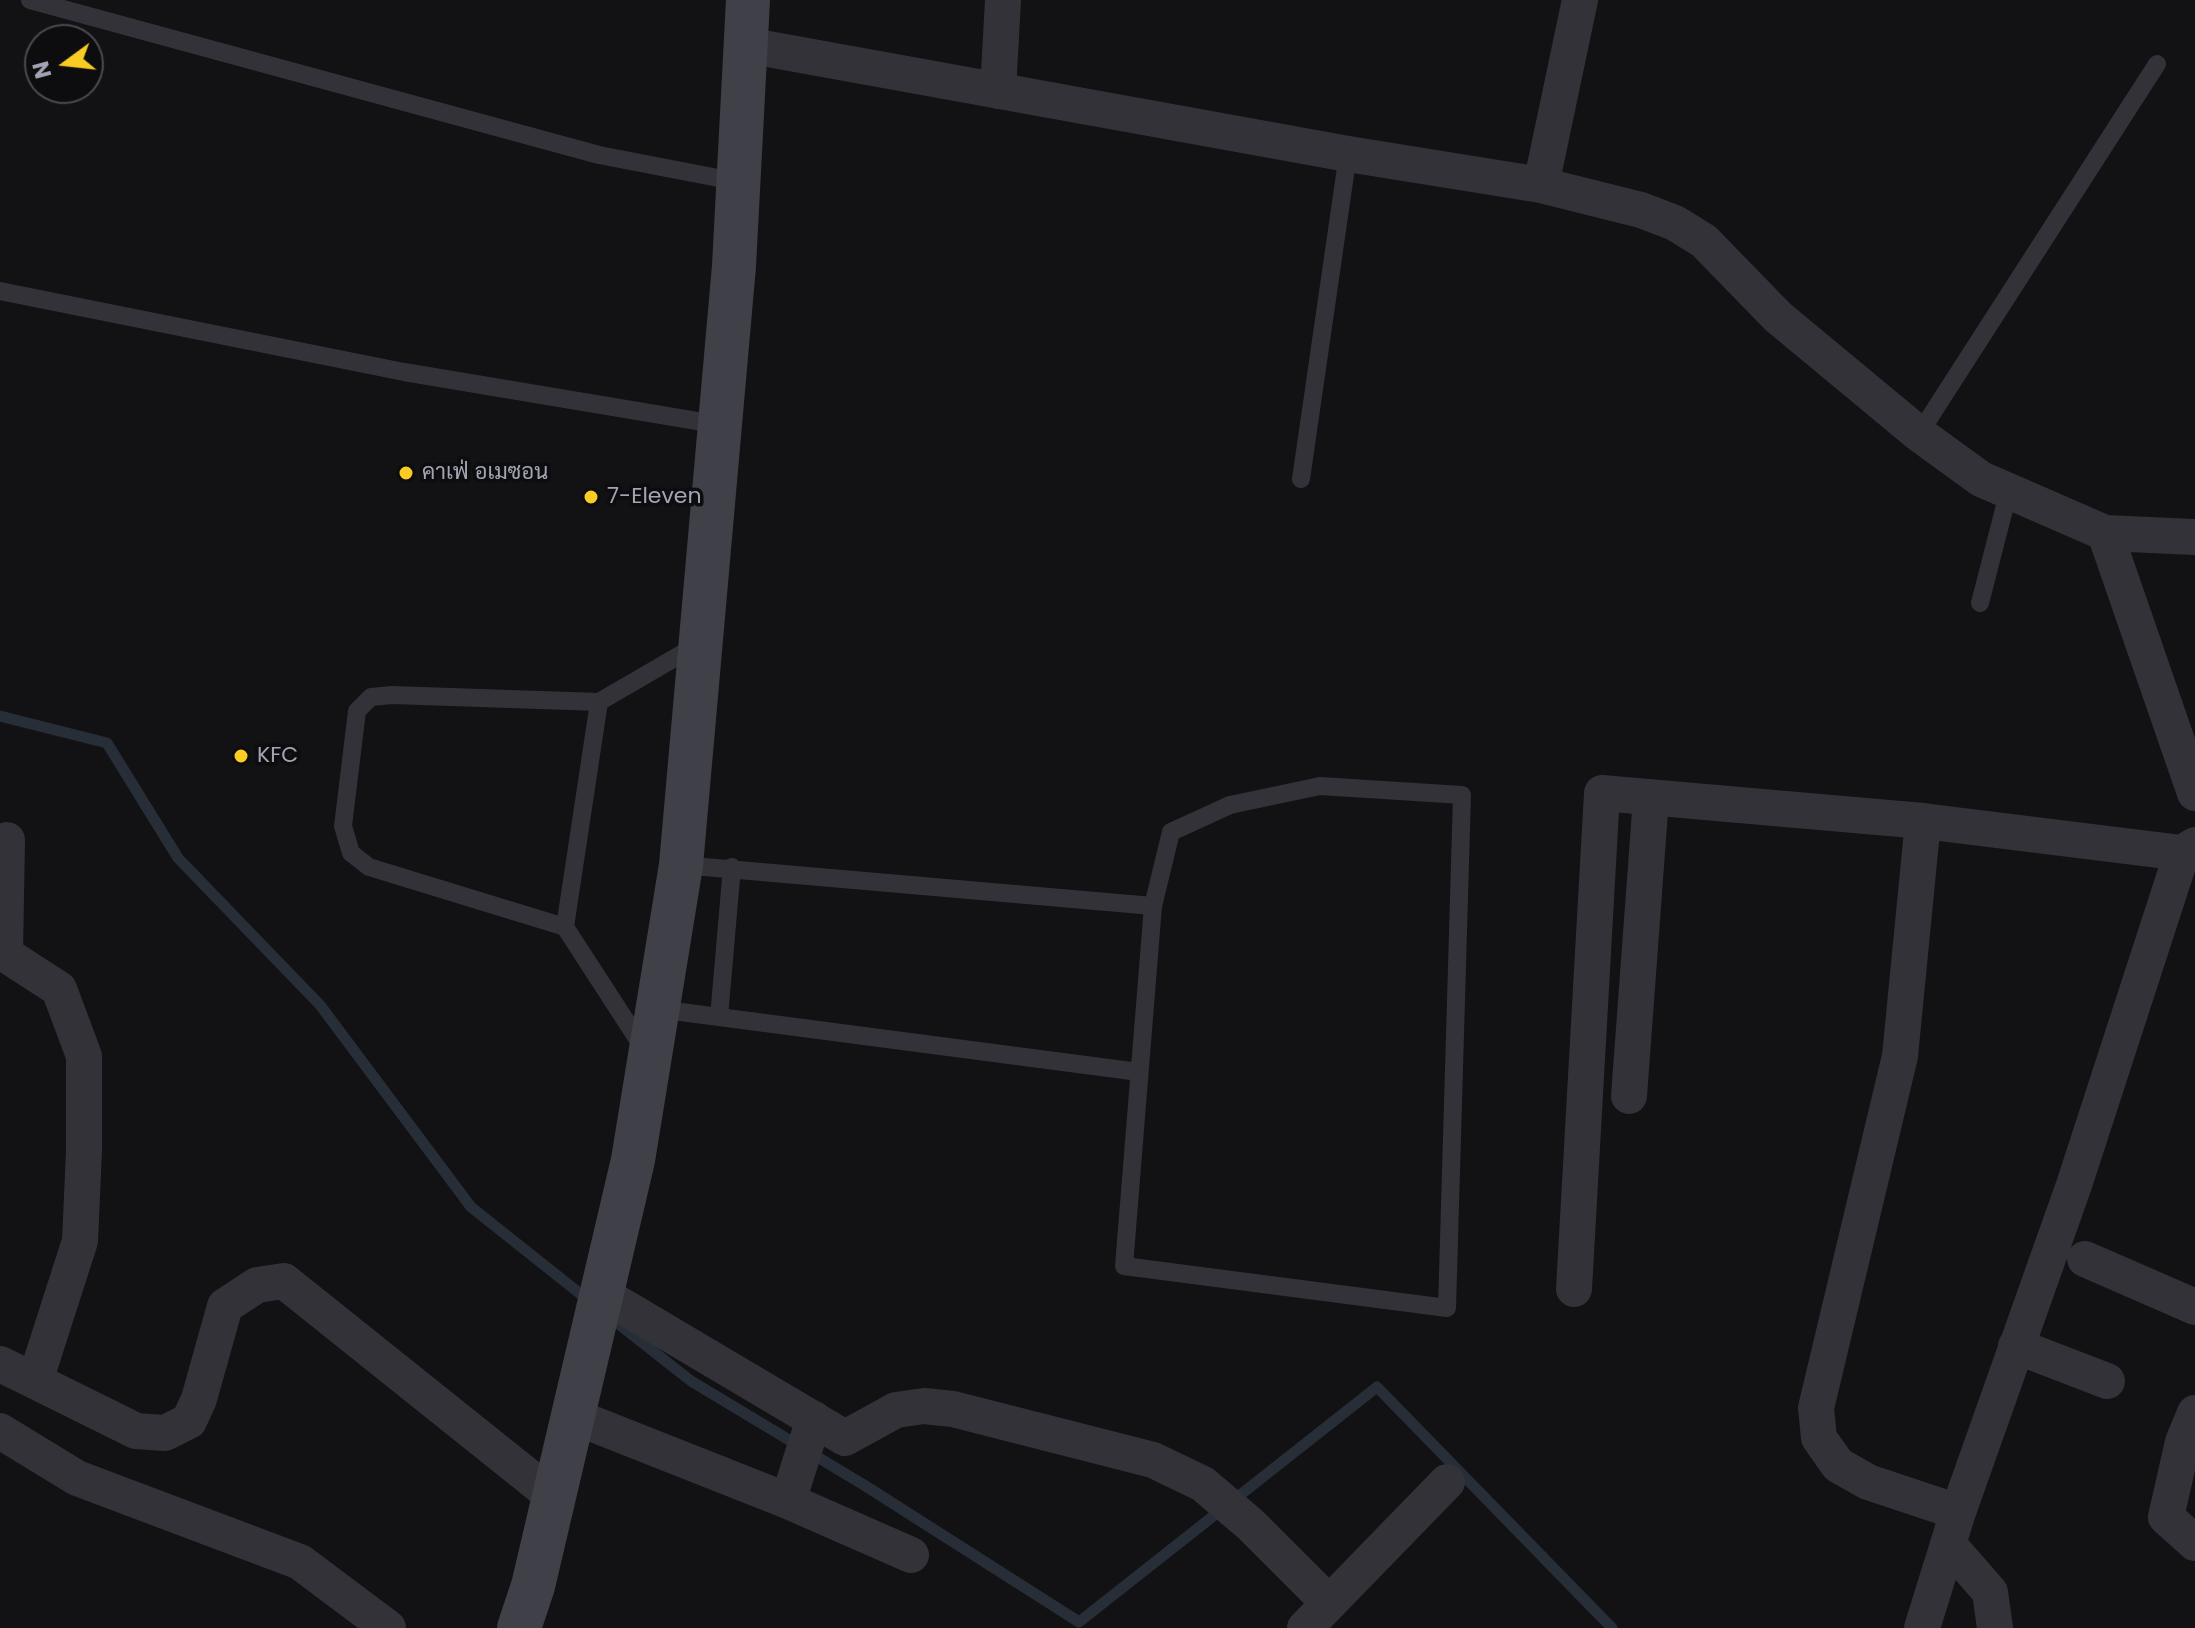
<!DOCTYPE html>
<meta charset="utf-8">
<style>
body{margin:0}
#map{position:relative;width:2195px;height:1628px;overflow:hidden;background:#121113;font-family:Poppins,sans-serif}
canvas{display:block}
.north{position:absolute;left:24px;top:24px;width:80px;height:80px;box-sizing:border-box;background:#0d0c0e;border:2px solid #494950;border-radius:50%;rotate:255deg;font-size:22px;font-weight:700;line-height:32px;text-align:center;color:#a2a5b4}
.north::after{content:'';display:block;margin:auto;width:28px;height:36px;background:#f9cc23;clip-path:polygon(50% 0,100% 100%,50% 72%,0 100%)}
</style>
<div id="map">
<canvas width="2195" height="1628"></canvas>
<div class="north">N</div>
</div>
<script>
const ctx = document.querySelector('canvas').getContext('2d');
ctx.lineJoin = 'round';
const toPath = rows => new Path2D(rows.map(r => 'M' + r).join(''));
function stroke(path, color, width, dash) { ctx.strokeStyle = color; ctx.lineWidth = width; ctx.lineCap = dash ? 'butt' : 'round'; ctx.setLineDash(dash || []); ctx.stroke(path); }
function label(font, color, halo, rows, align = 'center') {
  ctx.font = font + ' Poppins,Sarabun,sans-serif'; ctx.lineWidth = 7; ctx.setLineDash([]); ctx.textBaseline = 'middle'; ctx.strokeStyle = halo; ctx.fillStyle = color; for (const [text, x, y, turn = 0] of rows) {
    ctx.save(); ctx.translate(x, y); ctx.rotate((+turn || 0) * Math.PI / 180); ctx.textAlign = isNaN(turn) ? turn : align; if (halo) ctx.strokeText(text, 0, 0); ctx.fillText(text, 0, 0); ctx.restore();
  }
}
stroke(toPath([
 [0,716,107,743,178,858,320,1005,471,1207,588,1300],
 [611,1318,691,1381,864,1485,1079,1622,1377,1387,1612,1628]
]), '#272e37', 11);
stroke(toPath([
 [30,0,599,155,739,182],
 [0,291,404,372,721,425],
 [1919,434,2157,64],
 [1301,479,1348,154],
 [1980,603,2009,490],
 [1320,786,1462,795,1447,1308,1124,1266,1153,906,1171,832,1230,805,1320,786],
 [681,865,1153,906],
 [565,927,599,702],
 [658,1009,1139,1072],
 [719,1017,732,867],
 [644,1049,565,927,369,867,351,853,343,826,357,711,371,697,392,695,599,702,697,645]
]), '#323238', 18);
stroke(toPath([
 [746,45,1348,154,1541,185,1641,210,1675,223,1704,241,1778,317,1919,434,1981,479,2105,533,2195,537],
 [998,91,1003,0],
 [1541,185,1580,0],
 [2105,533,2195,793],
 [1923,821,1900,1056,1816,1408,1819,1438,1838,1465,1868,1482,1958,1512],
 [1629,1096,1651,798],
 [2085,1259,2195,1307],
 [1574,1289,1602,793,1923,821,2182,853,2195,845],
 [602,1294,845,1438,896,1410,924,1406,953,1409,1153,1460,1203,1484,1251,1525,1328,1602],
 [2016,1346,2107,1381],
 [0,1364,35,1381,80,1241,84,1151,84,1056,59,989,5,954,7,840],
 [35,1381,136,1431,165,1433,189,1421,199,1399,225,1306,257,1285,284,1281,554,1497],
 [2195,1413,2183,1442,2166,1517,2195,1543],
 [573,1416,788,1501,911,1555],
 [0,1431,77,1478,300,1562,388,1628],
 [788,1501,814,1419],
 [1948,1544,1990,1592,1995,1628],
 [1305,1628,1447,1482],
 [1922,1628,1958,1512,2074,1185,2182,853]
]), '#323238', 36);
stroke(toPath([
 [519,1628,533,1586,633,1160,681,865,734,266,748,0]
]), '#404148', 44);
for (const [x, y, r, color] of [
 [406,473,8,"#f9cc23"],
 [591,497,8,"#f9cc23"],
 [241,756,8,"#f9cc23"]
]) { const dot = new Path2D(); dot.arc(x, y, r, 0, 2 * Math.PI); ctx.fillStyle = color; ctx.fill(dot); stroke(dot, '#0d0c0e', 3); }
label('22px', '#a2a5b4', '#0d0c0e', [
 ["คาเฟ่ อเมซอน",422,473],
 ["7-Eleven",607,497],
 ["KFC",257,756]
], 'left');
</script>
